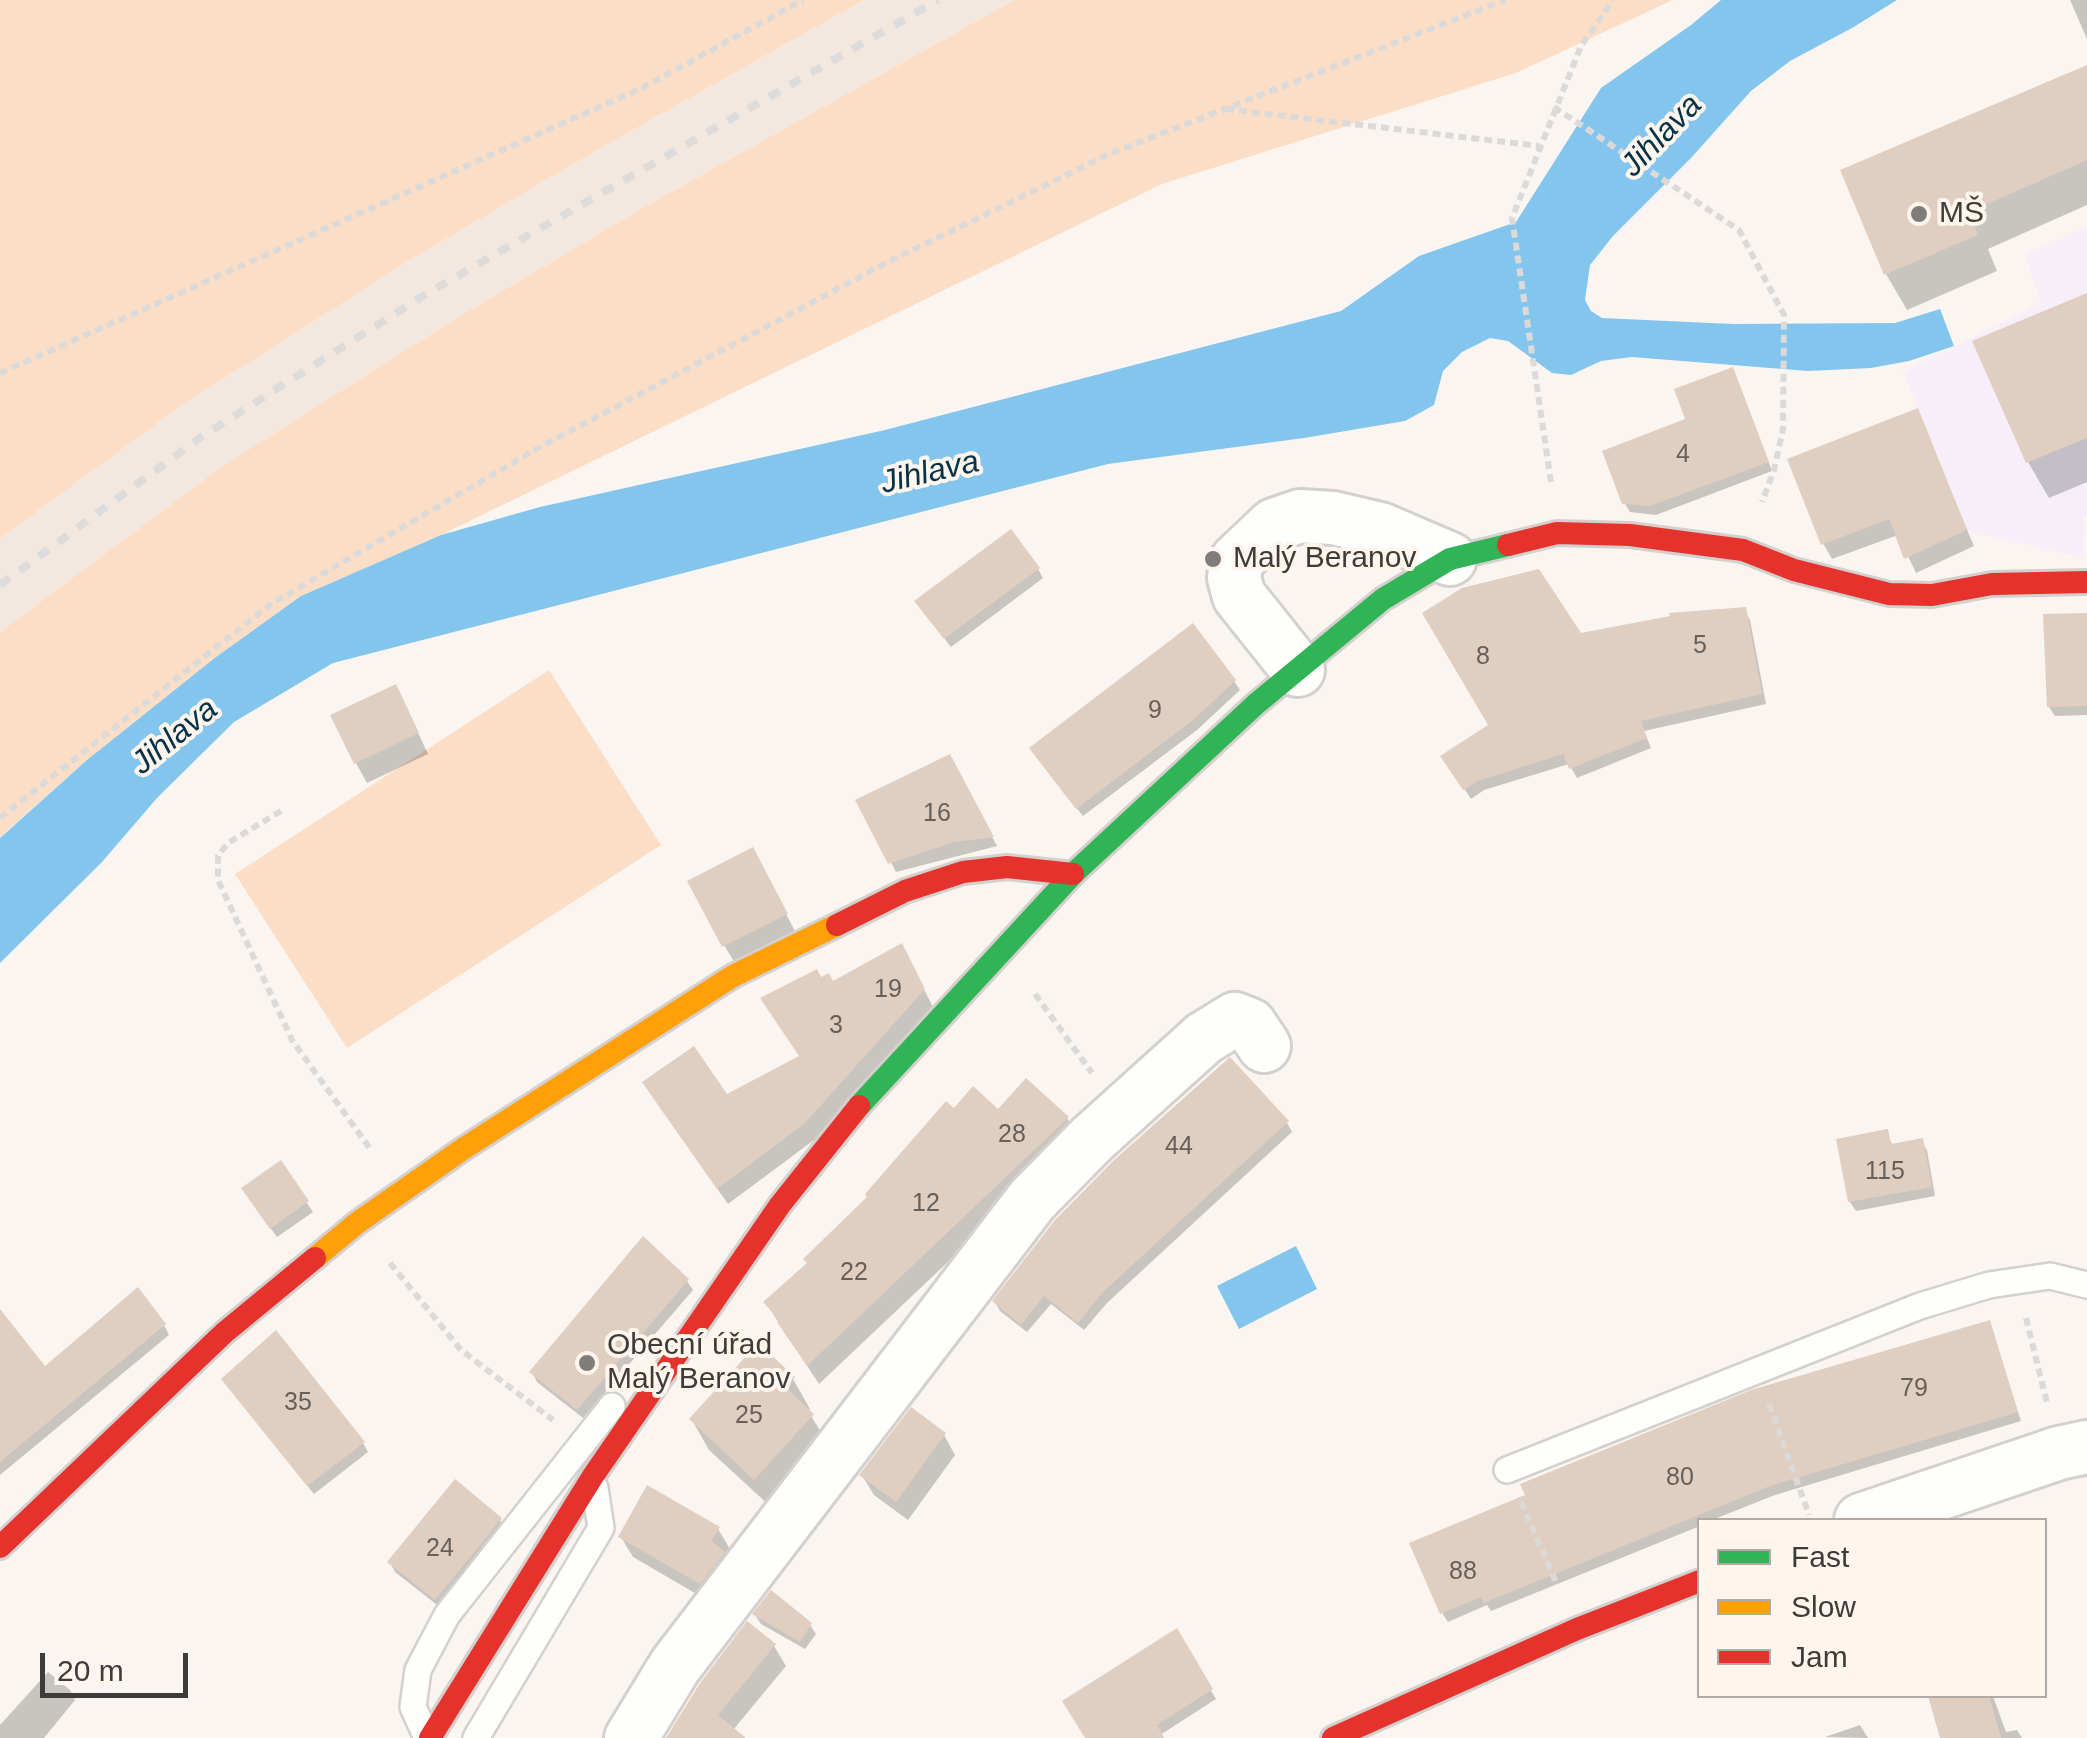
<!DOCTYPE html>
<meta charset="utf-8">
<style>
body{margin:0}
#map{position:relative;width:2087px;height:1738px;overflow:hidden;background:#faf5f1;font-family:Arial,sans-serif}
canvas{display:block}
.legend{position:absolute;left:1697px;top:1518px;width:350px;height:180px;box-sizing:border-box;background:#fef5ed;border:2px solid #b2aba5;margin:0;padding:12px 18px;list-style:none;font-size:30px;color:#3f3b38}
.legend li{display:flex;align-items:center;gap:20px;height:50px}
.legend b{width:50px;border:2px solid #b2aba5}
.scale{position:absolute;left:40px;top:1653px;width:148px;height:45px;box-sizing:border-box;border:5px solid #3f3b38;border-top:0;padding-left:12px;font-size:30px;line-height:35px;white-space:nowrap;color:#3f3b38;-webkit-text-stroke:8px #fef5ed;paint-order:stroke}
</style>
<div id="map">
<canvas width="2087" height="1738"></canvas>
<ul class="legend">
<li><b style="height:12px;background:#30b455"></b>Fast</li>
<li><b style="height:12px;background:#ff9f0a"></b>Slow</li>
<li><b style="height:12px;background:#e5322d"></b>Jam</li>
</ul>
<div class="scale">20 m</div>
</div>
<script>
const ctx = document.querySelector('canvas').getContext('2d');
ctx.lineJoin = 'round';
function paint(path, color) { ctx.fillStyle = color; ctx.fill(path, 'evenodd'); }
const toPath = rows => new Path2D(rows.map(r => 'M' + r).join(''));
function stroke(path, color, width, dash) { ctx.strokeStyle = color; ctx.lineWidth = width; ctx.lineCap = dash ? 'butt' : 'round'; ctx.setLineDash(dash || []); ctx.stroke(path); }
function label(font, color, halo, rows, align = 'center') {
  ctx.font = font + ' Arial,sans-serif'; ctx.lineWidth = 8; ctx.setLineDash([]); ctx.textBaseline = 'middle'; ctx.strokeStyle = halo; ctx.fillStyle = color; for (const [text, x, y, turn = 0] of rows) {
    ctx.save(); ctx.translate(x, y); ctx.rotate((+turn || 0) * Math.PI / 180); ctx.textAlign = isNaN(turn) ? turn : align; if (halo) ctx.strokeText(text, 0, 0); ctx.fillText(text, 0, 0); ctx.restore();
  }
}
paint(toPath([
 [864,0,1014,0,637,211,445,325,221,467,0,632,0,539,181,406,407,262,601,148]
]), '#f3e8e0');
paint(toPath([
 [2087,228,2087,514,2084,515,2083,558,1967,530,1904,559,1853,434,1918,408,1903,372,2041,304,2025,254]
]), '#f6eef8');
paint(toPath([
 [0,0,864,0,601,148,407,262,181,406,0,539],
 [1014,0,1673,0,1516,73,1162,184,441,535,301,596,216,657,87,760,0,837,0,632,221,467,445,325,637,211],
 [549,670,661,845,347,1048,235,874]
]), '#fcdec7');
paint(toPath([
 [1721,0,1897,0,1852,28,1790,61,1751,91,1691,158,1613,236,1590,265,1585,300,1591,311,1602,318,1733,324,1895,323,1940,309,1954,346,1909,361,1871,368,1808,371,1632,357,1601,361,1571,375,1552,373,1508,341,1490,338,1462,352,1443,371,1434,405,1405,421,1304,438,1108,464,333,663,234,722,157,798,102,862,0,963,0,838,87,760,216,657,301,596,441,535,540,507,885,430,1341,311,1419,256,1516,222,1601,88,1691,25],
 [1296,1246,1317,1289,1239,1329,1217,1286]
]), '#84c5ed');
paint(toPath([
 [2070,0,2087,0,2087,39],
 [2087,68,2087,205,1988,249,1997,271,1907,310,1886,274],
 [2087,295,2087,482,2049,498,2028,462],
 [1737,379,1772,471,1656,515,1630,512,1624,502,1688,421],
 [1917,412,1974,546,1916,573,1898,535,1832,559,1823,543],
 [1038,569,1043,578,951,647,923,611],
 [1744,609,1750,620,1766,704,1644,731,1651,748,1577,778,1569,764,1484,790,1471,799,1450,767,1580,636],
 [2087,615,2087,715,2055,716,2049,707],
 [1234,681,1240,690,1197,730,1083,816,1037,758],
 [406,707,428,754,367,783,356,763],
 [949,757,997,846,896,872,859,801],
 [763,870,797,935,736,965,724,945],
 [910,962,933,1007,814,1140,728,1204,654,1099,726,1097,801,1057,820,980,833,985],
 [954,1111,1067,1118,1079,1138,819,1384,766,1303,809,1264],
 [1287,1123,1292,1132,1107,1303,1084,1330,1051,1304,1027,1332,1000,1311,995,1302],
 [1886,1132,1893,1146,1921,1141,1927,1150,1935,1196,1856,1211,1850,1202,1839,1141],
 [280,1163,313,1212,277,1237,249,1198],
 [687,1281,693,1290,583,1418,537,1382,532,1372],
 [1989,1323,2021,1421,1775,1495,1712,1520,1700,1520,1700,1526,1491,1611,1487,1605,1448,1622,1442,1613,1413,1544],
 [164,1325,169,1335,0,1475,0,1350,44,1369],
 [793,1379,810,1409,808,1411,829,1445,772,1508,709,1450,692,1420],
 [230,1389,363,1443,368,1452,314,1494],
 [944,1435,955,1455,908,1520,874,1495,862,1475],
 [500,1520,505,1529,441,1608,395,1572,390,1562],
 [718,1529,730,1549,725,1557,734,1574,712,1603,633,1557,621,1537],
 [755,1615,810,1625,816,1634,805,1649,761,1624],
 [1176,1632,1216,1699,1160,1735,1162,1738,1088,1738],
 [774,1646,786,1666,733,1730,740,1738,669,1738],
 [48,1672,70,1690,75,1700,44,1738,0,1738,0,1725],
 [1931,1696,1993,1696,2006,1732,2017,1730,2022,1738,1943,1738],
 [1860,1725,1868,1738,1825,1737]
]), '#0003');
paint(toPath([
 [2087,65,2087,160,1969,212,1978,235,1884,275,1840,170],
 [2087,293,2087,438,2026,463,1972,341],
 [1733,367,1769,462,1650,506,1622,504,1602,451,1685,419,1674,389],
 [1918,408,1967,530,1904,559,1889,519,1821,545,1787,459],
 [1011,529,1040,568,944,639,914,601],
 [1539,569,1581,633,1670,616,1669,613,1746,607,1762,694,1641,721,1647,738,1569,769,1563,754,1478,781,1463,790,1440,756,1488,725,1422,613,1462,588],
 [2087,613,2087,706,2047,707,2043,614],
 [1193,623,1236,680,1192,721,1076,809,1029,748],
 [396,684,419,733,354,764,330,715],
 [950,754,994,837,954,842,888,864,855,800],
 [753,847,788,914,722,947,687,881],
 [902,943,925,989,805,1123,717,1189,642,1082,694,1046,727,1094,799,1056,760,998,817,969,821,977,829,973,833,981],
 [1230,1057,1289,1121,1102,1293,1078,1323,1044,1296,1021,1325,992,1301,1055,1220,1113,1161],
 [1026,1078,1069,1117,807,1366,777,1322,779,1320,763,1302,807,1263,803,1259,867,1197,865,1194,946,1101,954,1108,973,1086,998,1109],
 [1888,1129,1891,1144,1923,1138,1932,1187,1848,1202,1836,1139],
 [281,1160,309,1201,270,1229,241,1188],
 [643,1236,689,1279,577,1410,529,1372],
 [138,1287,166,1324,0,1462,0,1309,45,1366],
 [1990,1320,2018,1412,1770,1486,1484,1603,1481,1597,1440,1614,1409,1543,1525,1495,1520,1484,1751,1390],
 [276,1330,365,1442,307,1486,221,1379],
 [758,1343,795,1377,785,1387,814,1414,754,1480,689,1419],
 [911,1407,946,1433,896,1502,859,1475],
 [455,1479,502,1518,435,1600,387,1562],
 [647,1485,720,1527,711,1541,725,1552,700,1584,618,1537],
 [771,1590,812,1623,800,1642,752,1614],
 [747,1621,776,1644,718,1715,746,1738,666,1738,700,1683],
 [1177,1628,1213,1689,1157,1725,1164,1738,1085,1738,1062,1701],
 [1928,1696,1989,1696,2001,1738,1940,1738]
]), '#e0cec0');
const lane = toPath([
 [1507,1470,1920,1306,1989,1285,2050,1276,2087,1285],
 [427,1738,413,1707,418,1670,447,1615,612,1406],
 [476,1738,601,1528,595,1488]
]);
const street = toPath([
 [1298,670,1239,596,1234,578,1237,560,1274,525,1300,516,1333,518,1380,529,1450,559],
 [1861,1520,2059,1453,2087,1447],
 [631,1738,675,1666,1032,1200,1092,1139,1204,1038,1235,1019,1250,1025,1264,1046]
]);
const fast = toPath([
 [859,1106,1073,874,1256,704,1383,599,1450,559,1508,545]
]);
const slow = toPath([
 [315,1258,357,1223,463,1149,733,976,837,925]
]);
const jam = toPath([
 [1508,545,1557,533,1630,535,1743,550,1794,570,1889,594,1932,595,1992,584,2087,582],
 [837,925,905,891,963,872,1007,867,1073,874],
 [0,1547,224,1333,315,1258],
 [430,1738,593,1476,780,1205,859,1106],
 [1333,1738,1577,1629,1700,1581]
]);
stroke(lane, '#d4d0cd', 30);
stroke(street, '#d4d0cd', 58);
stroke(fast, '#d4d0cd', 28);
stroke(slow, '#d4d0cd', 28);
stroke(jam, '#d4d0cd', 28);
stroke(toPath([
 [1554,107,1739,230,1784,315,1783,429,1774,470,1762,502],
 [1226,109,1539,146],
 [0,373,642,88,803,0],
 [1551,482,1512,218,1581,46,1613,0],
 [281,811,228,843,218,856,218,880,292,1040,371,1150],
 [0,818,271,604,540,447,888,262,1109,154,1505,0],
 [1035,994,1092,1073],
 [390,1263,461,1350,553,1420],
 [2026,1318,2047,1403],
 [1769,1404,1809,1515],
 [1521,1502,1556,1582]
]), '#dbdad9', 6, [8, 5]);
stroke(lane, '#fefefd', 25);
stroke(street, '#fefefd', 52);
stroke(fast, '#30b455', 22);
stroke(slow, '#ff9f0a', 22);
stroke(jam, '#e5322d', 22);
stroke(toPath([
 [0,585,201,437,426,294,938,0]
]), '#dedcdb', 8, [12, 12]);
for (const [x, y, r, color] of [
 [1919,214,10,"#807c79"],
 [1213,559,10,"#807c79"],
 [587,1363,10,"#807c79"]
]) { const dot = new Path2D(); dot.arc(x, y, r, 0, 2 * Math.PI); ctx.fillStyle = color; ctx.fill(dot); stroke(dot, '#fef5ed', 4); }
label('25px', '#67605a', null, [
 ["4",1683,455],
 ["5",1700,646],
 ["8",1483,657],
 ["9",1155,711],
 ["16",937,814],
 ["19",888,990],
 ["3",836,1026],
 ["28",1012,1135],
 ["44",1179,1147],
 ["115",1885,1172],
 ["12",926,1204],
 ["22",854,1273],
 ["79",1914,1389],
 ["35",298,1403],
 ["25",749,1416],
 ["80",1680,1478],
 ["24",440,1549],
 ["88",1463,1572]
]);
label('30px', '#3f3b38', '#fef5ed', [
 ["MŠ",1939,214],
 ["Malý Beranov",1233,559],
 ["Obecní úřad",607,1346],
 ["Malý Beranov",607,1380]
], 'left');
label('italic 32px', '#063249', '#fef5ed', [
 ["Jihlava",1662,136,-46],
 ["Jihlava",930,473,-13],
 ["Jihlava",175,737,-39]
]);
</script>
